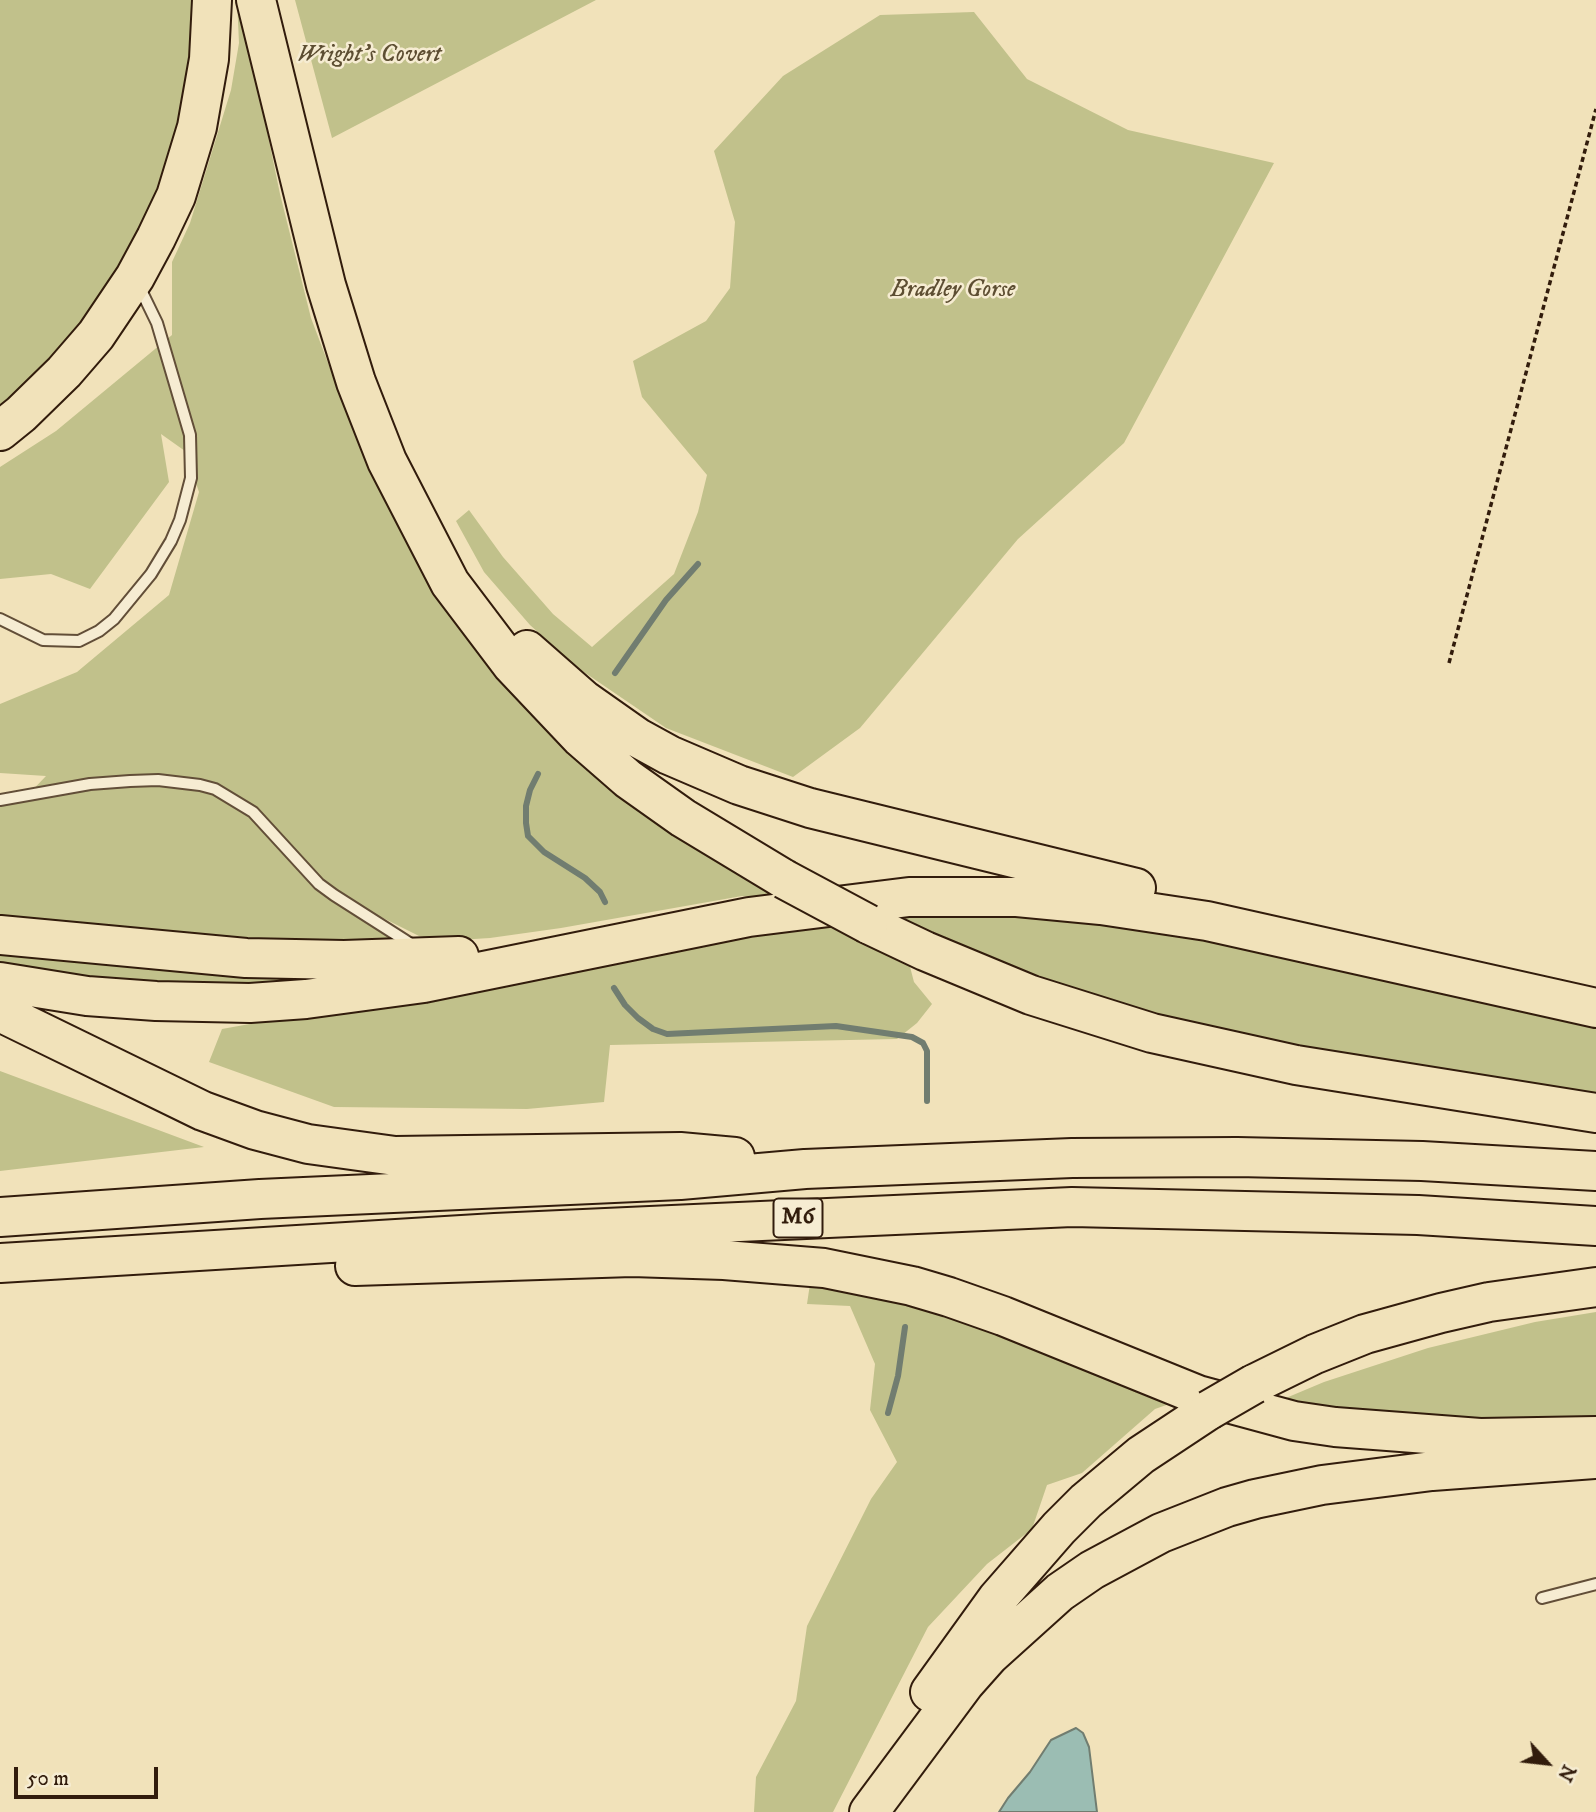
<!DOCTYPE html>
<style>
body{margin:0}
#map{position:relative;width:1596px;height:1812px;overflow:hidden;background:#f1e2ba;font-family:"IM FELL DW Pica",serif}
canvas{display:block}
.north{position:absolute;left:1512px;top:1728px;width:70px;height:70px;-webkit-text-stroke:5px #f6ecd2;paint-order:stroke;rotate:117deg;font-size:19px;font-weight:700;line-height:28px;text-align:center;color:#321c0c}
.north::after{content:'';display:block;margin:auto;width:24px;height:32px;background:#321c0c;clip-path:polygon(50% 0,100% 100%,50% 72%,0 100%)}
.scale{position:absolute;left:14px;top:1767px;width:144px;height:32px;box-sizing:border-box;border:4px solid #321c0c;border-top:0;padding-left:9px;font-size:21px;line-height:24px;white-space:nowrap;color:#321c0c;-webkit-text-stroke:5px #f6ecd2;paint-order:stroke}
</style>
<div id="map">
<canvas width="1596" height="1812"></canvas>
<div class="north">N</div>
<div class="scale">50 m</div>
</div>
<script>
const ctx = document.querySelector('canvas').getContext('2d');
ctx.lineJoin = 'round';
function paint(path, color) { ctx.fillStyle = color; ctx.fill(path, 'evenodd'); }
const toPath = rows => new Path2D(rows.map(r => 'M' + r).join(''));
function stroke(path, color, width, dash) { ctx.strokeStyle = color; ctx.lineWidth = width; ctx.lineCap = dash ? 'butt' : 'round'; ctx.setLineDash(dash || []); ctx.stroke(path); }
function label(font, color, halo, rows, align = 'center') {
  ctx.font = font + ' "IM FELL DW Pica",serif'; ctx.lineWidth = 5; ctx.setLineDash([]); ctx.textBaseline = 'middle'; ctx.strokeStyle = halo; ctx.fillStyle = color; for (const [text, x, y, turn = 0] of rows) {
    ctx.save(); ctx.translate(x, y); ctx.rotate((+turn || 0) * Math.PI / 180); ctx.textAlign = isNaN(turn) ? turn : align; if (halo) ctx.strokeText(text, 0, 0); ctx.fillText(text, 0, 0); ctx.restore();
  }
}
paint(toPath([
 [0,0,198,0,194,60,169,169,126,258,69,343,0,409],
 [237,0,240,0,280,194,311,318,361,450,444,599,495,675,553,735,613,788,774,897,742,896,561,928,490,938,442,941,419,936,381,917,386,929,398,942,289,944,0,919,0,803,23,800,46,776,0,773,0,704,77,672,169,595,199,492,185,451,161,434,169,482,90,589,51,574,0,579,0,467,56,431,172,335,172,262,190,223,231,90,239,43],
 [295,0,596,0,332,138],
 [974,12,1027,79,1128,130,1274,163,1124,443,1018,539,860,728,793,777,666,728,575,666,530,625,484,572,456,521,469,510,503,557,553,614,592,647,674,574,698,512,707,475,642,397,633,361,706,321,730,288,735,222,714,151,783,76,880,15],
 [882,910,1080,913,1596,1021,1596,1095,1309,1054,1131,1012,965,953],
 [819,921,909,963,914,982,932,1004,917,1023,897,1039,610,1045,604,1102,527,1109,334,1107,209,1062,222,1029],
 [0,946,355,970,330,984,179,992,0,964],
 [0,1071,204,1147,0,1171],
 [811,1277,871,1286,1189,1397,1155,1409,1082,1473,1047,1485,1032,1529,987,1564,928,1627,833,1812,754,1812,756,1777,796,1701,807,1626,871,1499,897,1462,870,1410,875,1364,850,1306,807,1304],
 [1596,1312,1596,1424,1491,1420,1274,1403,1324,1382,1428,1348,1535,1322]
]), '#c1c18b');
const water = toPath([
 [1076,1728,1083,1733,1089,1747,1097,1812,999,1812,1008,1798,1030,1772,1051,1740,1076,1728]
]);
paint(water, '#9bbdb3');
stroke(water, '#717d70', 2);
stroke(toPath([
 [615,673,666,600,698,564],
 [538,774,530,790,526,806,526,823,528,836,544,852,585,878,600,892,605,902],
 [614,988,625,1005,638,1018,653,1029,667,1034,836,1026,912,1037,923,1043,927,1051,927,1101],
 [888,1413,898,1376,905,1327]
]), '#717d70', 6);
const service = toPath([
 [0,619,43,640,79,641,99,631,114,619,151,574,171,541,180,520,191,478,190,435,157,323,139,286],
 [0,800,90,784,130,781,158,780,200,785,215,789,253,812,319,884,334,895,414,946],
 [1542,1598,1596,1584]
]);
const motorway = toPath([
 [256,0,326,285,356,382,387,461,450,583,512,665,581,738,628,779,683,818,784,879],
 [0,431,21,414,64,372,96,335,135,277,156,238,176,196,197,127,209,59,212,0],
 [527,650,584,700,638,738,669,755,739,785,810,808,1136,888],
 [868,924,925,951,1031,995,1152,1033,1296,1065,1596,1113],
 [0,935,246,958,344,960,459,956],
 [0,982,87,996,156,1001,250,1003,306,999,424,983,749,917,909,897,1017,897,1101,905,1207,921,1596,1008],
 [0,1012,203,1111,255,1130,308,1144,395,1156,680,1152,735,1157],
 [0,1217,260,1199,680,1180,805,1169,1072,1158,1237,1157,1422,1161,1596,1171],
 [0,1263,495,1233,1072,1207,1418,1215,1596,1226],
 [355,1266,632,1257,724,1260,824,1268,912,1286,949,1297,1003,1316,1198,1395,1294,1421,1335,1427,1480,1438,1596,1436],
 [1254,1384,1315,1354,1365,1334,1441,1313,1489,1302,1596,1287],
 [930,1692,997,1599,1059,1528,1086,1501,1141,1455,1209,1410],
 [869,1812,965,1683,989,1656,1060,1592,1092,1570,1161,1533,1227,1507,1255,1499,1322,1485,1432,1471,1594,1459]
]);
stroke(service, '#624e38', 14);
stroke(motorway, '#321c0c', 42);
stroke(toPath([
 [1449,663,1596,109]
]), '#321c0c', 3.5, [5, 3.5]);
stroke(service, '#f6ecd2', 10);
stroke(motorway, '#f1e2ba', 38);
const motorwayBridge = toPath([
 [784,879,868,924],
 [1209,1410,1254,1384]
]);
stroke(motorwayBridge, '#321c0c', 42, []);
stroke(motorwayBridge, '#f1e2ba', 38);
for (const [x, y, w] of [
 [798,1218,49]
]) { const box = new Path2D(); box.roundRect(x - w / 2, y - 19.5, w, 39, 5); ctx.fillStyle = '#f6ecd2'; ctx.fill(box); stroke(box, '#321c0c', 2); }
label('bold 23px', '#321c0c', null, [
 ["M6",798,1218]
]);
label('italic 24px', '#5d4e32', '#f6ecd2', [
 ["Wright's Covert",369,56],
 ["Bradley Gorse",953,291]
]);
</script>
